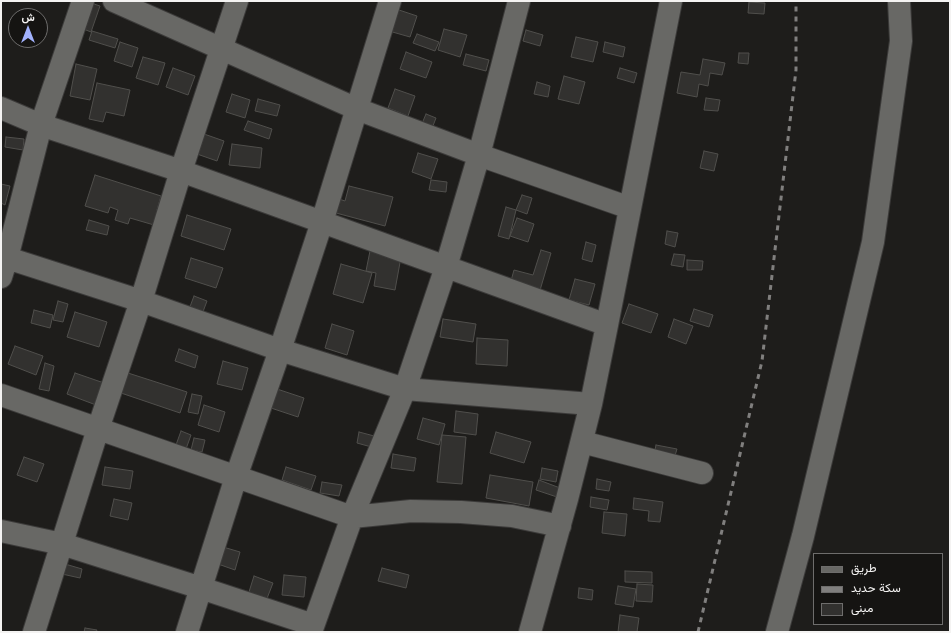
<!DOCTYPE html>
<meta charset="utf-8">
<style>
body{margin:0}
#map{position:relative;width:951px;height:633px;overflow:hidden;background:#1e1d1b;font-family:"Libre Baskerville",Vazirmatn,serif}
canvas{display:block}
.frame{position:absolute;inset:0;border:2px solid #f4f3f2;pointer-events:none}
.legend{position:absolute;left:813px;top:553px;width:130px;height:72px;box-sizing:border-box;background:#151412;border:1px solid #6e6d6c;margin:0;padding:5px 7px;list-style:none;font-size:12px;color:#f4f3f2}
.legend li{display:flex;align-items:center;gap:8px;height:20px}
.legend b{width:20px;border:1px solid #6e6d6c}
.north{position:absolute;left:8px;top:8px;width:40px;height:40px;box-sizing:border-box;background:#151412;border:1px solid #6e6d6c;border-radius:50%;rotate:0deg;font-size:11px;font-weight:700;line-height:16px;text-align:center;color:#f4f3f2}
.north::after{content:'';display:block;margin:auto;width:14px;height:18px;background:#a2b2fd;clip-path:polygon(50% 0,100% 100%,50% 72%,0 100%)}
</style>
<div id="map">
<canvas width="951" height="633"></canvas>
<div class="frame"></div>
<ul class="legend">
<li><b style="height:5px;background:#686865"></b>طريق</li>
<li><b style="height:5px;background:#807f7e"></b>سكة حديد</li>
<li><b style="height:11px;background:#32312f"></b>مبنى</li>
</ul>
<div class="north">ش</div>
</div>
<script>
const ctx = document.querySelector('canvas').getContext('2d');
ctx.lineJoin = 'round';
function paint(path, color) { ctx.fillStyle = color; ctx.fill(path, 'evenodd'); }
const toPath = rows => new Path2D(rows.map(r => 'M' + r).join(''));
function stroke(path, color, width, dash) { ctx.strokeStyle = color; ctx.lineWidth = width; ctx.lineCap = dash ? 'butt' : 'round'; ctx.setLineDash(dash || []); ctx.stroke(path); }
const building = toPath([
 [749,2,765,3,764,14,748,13,749,2],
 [91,3,100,6,91,32,81,28,91,3],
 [396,9,417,16,410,37,389,31,396,9],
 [444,29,467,35,460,57,438,50,444,29],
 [526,30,543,35,540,46,523,41,526,30],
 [92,31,118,39,115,48,89,40,92,31],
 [417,34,439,42,435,51,413,43,417,34],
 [576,37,598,42,593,62,571,57,576,37],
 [120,42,138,48,132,67,114,61,120,42],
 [605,42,625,47,623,57,603,52,605,42],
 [406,52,432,62,426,78,400,69,406,52],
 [739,53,749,53,748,64,738,63,739,53],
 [466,54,489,60,486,71,463,65,466,54],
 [143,57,165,63,158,85,136,78,143,57],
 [703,59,725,63,722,75,710,73,708,86,699,84,697,97,677,93,681,72,700,75,703,59],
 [76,64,97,69,90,100,70,96,76,64],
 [173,68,195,76,188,95,166,87,173,68],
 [620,68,637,73,634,83,617,78,620,68],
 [564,76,585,82,579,104,558,99,564,76],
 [537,82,550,86,548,97,534,94,537,82],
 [97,83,130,90,124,116,106,112,103,122,89,119,97,83],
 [395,89,415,96,408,116,388,108,395,89],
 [232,94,250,100,245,118,226,112,232,94],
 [706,98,720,100,718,111,704,110,706,98],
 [258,99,280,105,277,116,255,111,258,99],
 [426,114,436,118,431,131,421,126,426,114],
 [248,121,272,129,269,139,244,130,248,121],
 [204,134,224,141,217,161,197,154,204,134],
 [6,137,24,139,23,150,5,147,6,137],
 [232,144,262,148,260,168,229,165,232,144],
 [704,151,718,154,714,171,700,168,704,151],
 [418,153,438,159,431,179,412,172,418,153],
 [95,175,161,196,157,210,159,211,154,225,130,218,128,224,115,220,118,210,110,207,108,213,85,206,95,175],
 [431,180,447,182,446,192,429,190,431,180],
 [1,184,10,186,5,205,1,203,1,184],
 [349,186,393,197,385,226,336,213,339,199,345,201,349,186],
 [522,195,532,198,527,214,516,210,522,195],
 [506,207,516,210,509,239,498,236,506,207],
 [187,215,231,229,224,250,181,236,187,215],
 [517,218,534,224,528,242,510,236,517,218],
 [89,220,109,226,107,235,86,230,89,220],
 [667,231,678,233,675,247,665,244,667,231],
 [586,242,596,245,592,262,582,259,586,242],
 [541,250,551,253,538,297,509,288,514,270,533,275,541,250],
 [370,251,401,257,395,290,374,286,376,273,366,271,370,251],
 [674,254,685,255,683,267,671,265,674,254],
 [191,258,223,268,216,288,185,278,191,258],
 [687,260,703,261,702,270,687,270,687,260],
 [341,264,372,273,363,303,333,294,341,264],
 [575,279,595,284,589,305,569,300,575,279],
 [194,296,207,301,201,317,188,312,194,296],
 [58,301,68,304,63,322,53,320,58,301],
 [629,304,658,314,651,333,622,323,629,304],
 [694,309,713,315,709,327,690,321,694,309],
 [34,310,53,315,50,328,31,323,34,310],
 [75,312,107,322,99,347,67,337,75,312],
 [443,319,476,324,473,342,440,337,443,319],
 [674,319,693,326,686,344,668,337,674,319],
 [332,324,354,331,347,355,325,348,332,324],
 [477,338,508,340,507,366,476,364,477,338],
 [15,346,43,356,36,375,8,364,15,346],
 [179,349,198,356,195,368,175,361,179,349],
 [223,361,248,368,242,390,217,384,223,361],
 [45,363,54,366,49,391,39,389,45,363],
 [75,373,104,383,96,405,67,394,75,373],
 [128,373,187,392,180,413,121,393,128,373],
 [277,389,304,398,298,417,271,408,277,389],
 [192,394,202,396,198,414,188,412,192,394],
 [204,405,225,412,219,432,198,425,204,405],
 [456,411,478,414,476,435,454,432,456,411],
 [423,418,445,424,439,445,417,439,423,418],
 [181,431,191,435,186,449,176,445,181,431],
 [359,432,378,437,375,448,357,443,359,432],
 [496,432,531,442,524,463,490,453,496,432],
 [442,435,466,437,462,484,437,482,442,435],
 [194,438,205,440,202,452,191,450,194,438],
 [656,445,677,449,674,459,654,455,656,445],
 [393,454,416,458,414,471,391,468,393,454],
 [24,457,44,464,37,482,17,475,24,457],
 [105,467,133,471,130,489,102,485,105,467],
 [286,467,316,476,311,490,282,480,286,467],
 [542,468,558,471,556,482,540,479,542,468],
 [490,475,533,482,529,506,486,498,490,475],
 [597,479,611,482,609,491,596,489,597,479],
 [539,480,560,488,557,497,536,490,539,480],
 [322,482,342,485,339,496,320,493,322,482],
 [591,497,609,500,607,510,590,507,591,497],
 [634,498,663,502,660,522,648,521,649,511,633,509,634,498],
 [114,499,132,503,128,520,110,516,114,499],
 [604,512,627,514,625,536,602,533,604,512],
 [223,547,240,552,235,570,218,564,223,547],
 [65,564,82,569,80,578,62,574,65,564],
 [382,568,409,575,406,588,378,581,382,568],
 [625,571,652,572,652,583,625,582,625,571],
 [284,575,306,577,304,597,282,595,284,575],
 [254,576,273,583,266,601,248,595,254,576],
 [637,584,653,585,652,602,636,601,637,584],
 [618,586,636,589,633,607,615,604,618,586],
 [579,588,593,590,592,600,578,598,579,588],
 [620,615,639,618,637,632,618,632,620,615],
 [85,628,97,630,96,632,84,632,85,628]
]);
paint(building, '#32312f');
stroke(building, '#504f4c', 1);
const minor = toPath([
 [114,1,357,109,479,155,630,208],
 [1,108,41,125,181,171,607,325],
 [1,256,141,301,280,350,405,389,591,404],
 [1,277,7,258,41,125,83,1],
 [1,395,352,517,411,511,461,512,512,516,560,526],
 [582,442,702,473],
 [1,531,62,544,201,588,313,625],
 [34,632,98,429,141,301,181,171,237,1],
 [187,632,236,477,280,350,322,222,390,1],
 [311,632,352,517,405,389,446,267,479,155,519,1],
 [530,632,567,499,591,404,607,325,671,1],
 [777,632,803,536,873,242,901,41,899,1]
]);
stroke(minor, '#3c3b3a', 24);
stroke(minor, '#686865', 22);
stroke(toPath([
 [698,632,762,361,796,70,796,1]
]), '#807f7e', 3, [5, 5]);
</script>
